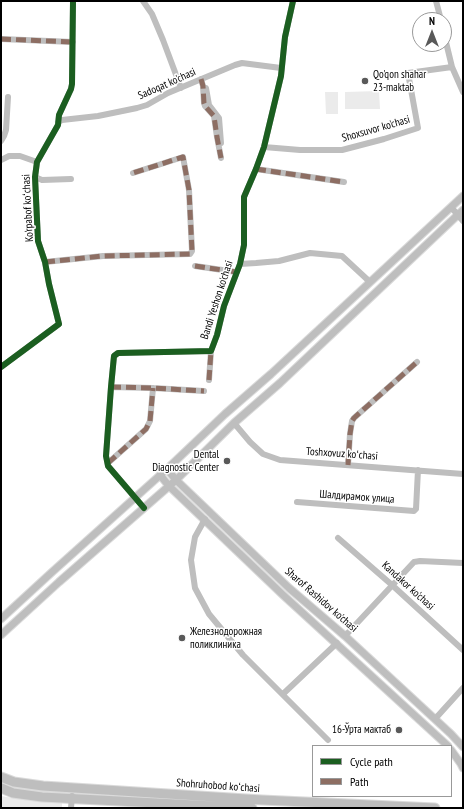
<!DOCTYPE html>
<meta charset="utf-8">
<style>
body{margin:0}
#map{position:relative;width:464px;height:809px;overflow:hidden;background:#fff;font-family:"PT Sans Narrow",sans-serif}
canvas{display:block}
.frame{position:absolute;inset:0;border:2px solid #000;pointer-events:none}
.legend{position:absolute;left:312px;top:745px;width:140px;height:52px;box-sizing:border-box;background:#fff;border:1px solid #999;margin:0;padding:5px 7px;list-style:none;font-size:12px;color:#000}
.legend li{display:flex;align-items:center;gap:8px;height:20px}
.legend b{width:20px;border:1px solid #999}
.north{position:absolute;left:412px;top:12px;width:40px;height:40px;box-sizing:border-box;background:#fff;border:1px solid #999;border-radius:50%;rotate:0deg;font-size:11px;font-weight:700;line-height:16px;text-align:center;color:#000}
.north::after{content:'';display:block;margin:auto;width:14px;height:18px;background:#595959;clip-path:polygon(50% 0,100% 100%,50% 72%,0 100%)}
</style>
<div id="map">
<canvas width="464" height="809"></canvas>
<div class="frame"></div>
<ul class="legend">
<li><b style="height:5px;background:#1b5e20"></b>Cycle path</li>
<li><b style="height:5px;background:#8d6e63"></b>Path</li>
</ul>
<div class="north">N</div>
</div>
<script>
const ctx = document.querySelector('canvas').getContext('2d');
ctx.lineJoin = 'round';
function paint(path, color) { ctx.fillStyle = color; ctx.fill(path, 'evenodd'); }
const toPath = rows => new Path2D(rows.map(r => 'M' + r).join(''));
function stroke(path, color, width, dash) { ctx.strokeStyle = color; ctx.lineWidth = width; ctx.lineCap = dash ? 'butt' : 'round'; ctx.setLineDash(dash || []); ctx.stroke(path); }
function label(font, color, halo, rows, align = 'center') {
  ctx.font = font + ' "PT Sans Narrow",sans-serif'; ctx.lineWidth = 3; ctx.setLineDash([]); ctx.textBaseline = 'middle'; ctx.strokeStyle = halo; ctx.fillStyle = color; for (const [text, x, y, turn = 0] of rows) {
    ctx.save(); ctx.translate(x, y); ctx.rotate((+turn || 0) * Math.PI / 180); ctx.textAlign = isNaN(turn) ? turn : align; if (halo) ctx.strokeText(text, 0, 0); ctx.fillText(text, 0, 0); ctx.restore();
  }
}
paint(toPath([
 [379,91,380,109,345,109,345,92],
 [325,92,338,92,338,114,326,114],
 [1,796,32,801,62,802,62,808,1,808]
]), '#ebebeb');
stroke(toPath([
 [206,88,209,105,219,118,221,143]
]), '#bdbdbd', 6);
const major = toPath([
 [167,469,176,480,289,588,345,636,451,734,463,747],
 [160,475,169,486,283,595,448,746],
 [1,619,51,573,167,469,225,414,271,374,463,196],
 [1,635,59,582,176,480,234,423,280,383,463,210],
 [451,750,461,764,463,768]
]);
const highway = toPath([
 [1,777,14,782,43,786,262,800,435,808],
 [1,788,13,793,42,797,252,808]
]);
stroke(major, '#dbdbdb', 9);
stroke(highway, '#dbdbdb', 11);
stroke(toPath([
 [143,1,152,14,163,40,181,88],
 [436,1,441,20],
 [444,34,452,67,463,92],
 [1,39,73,42],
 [201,79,203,86,204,103,205,106,214,116,217,137,221,158],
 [58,122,62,120,98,116,137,108,147,105,168,93,235,65,242,63,281,68],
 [1,141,4,136,6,130,8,97],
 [264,147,300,150,342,150,384,139,418,128,408,73,452,67],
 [1,160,9,156,20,156,37,162],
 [256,169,344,182],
 [35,177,42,180,71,179],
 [451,207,463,221],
 [45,262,103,256,190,254,192,251,189,190,183,157,133,173],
 [240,264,256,263,279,261,310,253,342,256,370,282],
 [195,266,236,272],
 [1,367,59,324,49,284,45,262,38,241,35,177,37,162,58,125,59,115,71,89,72,84,73,1],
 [209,380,211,351],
 [111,387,153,388,204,391],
 [234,423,250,442,263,454,280,460,463,474],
 [108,463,146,429,150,421,153,388],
 [348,465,350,434,352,421,354,418,417,362],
 [297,502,414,511,416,509,418,470],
 [144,508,108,466,106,456,111,387,114,356,118,353,211,351,217,335,224,306,240,264,244,245,244,197,256,169,264,147,281,76,285,37,293,1],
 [205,519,195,537,191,560,195,588,209,614,243,655,328,740],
 [338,538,392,585,463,650],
 [345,636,414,562,420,561,463,563],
 [283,694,337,643],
 [435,719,463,688],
 [71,808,72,796]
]), '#bebebe', 6);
stroke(major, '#bebebe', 7);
stroke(highway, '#bebebe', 9);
stroke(toPath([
 [1,39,73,42],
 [201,79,203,86,204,103,205,106,214,116,217,137,221,158],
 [256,169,344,182],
 [45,262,103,256,190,254,192,251,189,190,183,157,133,173],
 [195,266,236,272],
 [209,380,211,351],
 [111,387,153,388,204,391],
 [108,463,146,429,150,421,153,388],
 [348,465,350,434,352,421,354,418,417,362]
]), '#8d6e63', 5, [10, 5]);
stroke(toPath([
 [1,367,59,324,49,284,45,262,38,241,35,177,37,162,58,125,59,115,71,89,72,84,73,1],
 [144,508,108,466,106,456,111,387,114,356,118,353,211,351,217,335,224,306,240,264,244,245,244,197,256,169,264,147,281,76,285,37,293,1]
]), '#1b5e20', 6);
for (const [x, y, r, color] of [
 [365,81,4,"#595959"],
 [227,461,4,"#595959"],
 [182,638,4,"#595959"],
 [399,730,4,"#595959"]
]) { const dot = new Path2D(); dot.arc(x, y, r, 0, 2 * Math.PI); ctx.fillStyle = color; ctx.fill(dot); stroke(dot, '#fff', 1.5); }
label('11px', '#000', '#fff', [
 ["Qo'qon shahar",373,75],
 ["23-maktab",373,88],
 ["Dental",219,455,"right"],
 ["Diagnostic Center",219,468,"right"],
 ["Железнодорожная",190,632],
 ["поликлиника",190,645],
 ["16-Ўрта мактаб",391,730,"right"]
], 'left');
label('11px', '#000', '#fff', [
 ["Sadoqat ko'chasi",167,84,-24],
 ["Shoxsuvor ko'chasi",376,129,-16],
 ["Ko'rpabof koʻchasi",28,208,-93],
 ["Bandi Yeshon ko'chasi",217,300,-72],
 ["Toshxovuz koʻchasi",342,454,4],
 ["Шалдирамок улица",357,497,4],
 ["Kandakor ko'chasi",408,586,42],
 ["Sharof Rashidov ko'chasi",321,600,41],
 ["Shohruhobod koʻchasi",218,786,4]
]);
</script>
